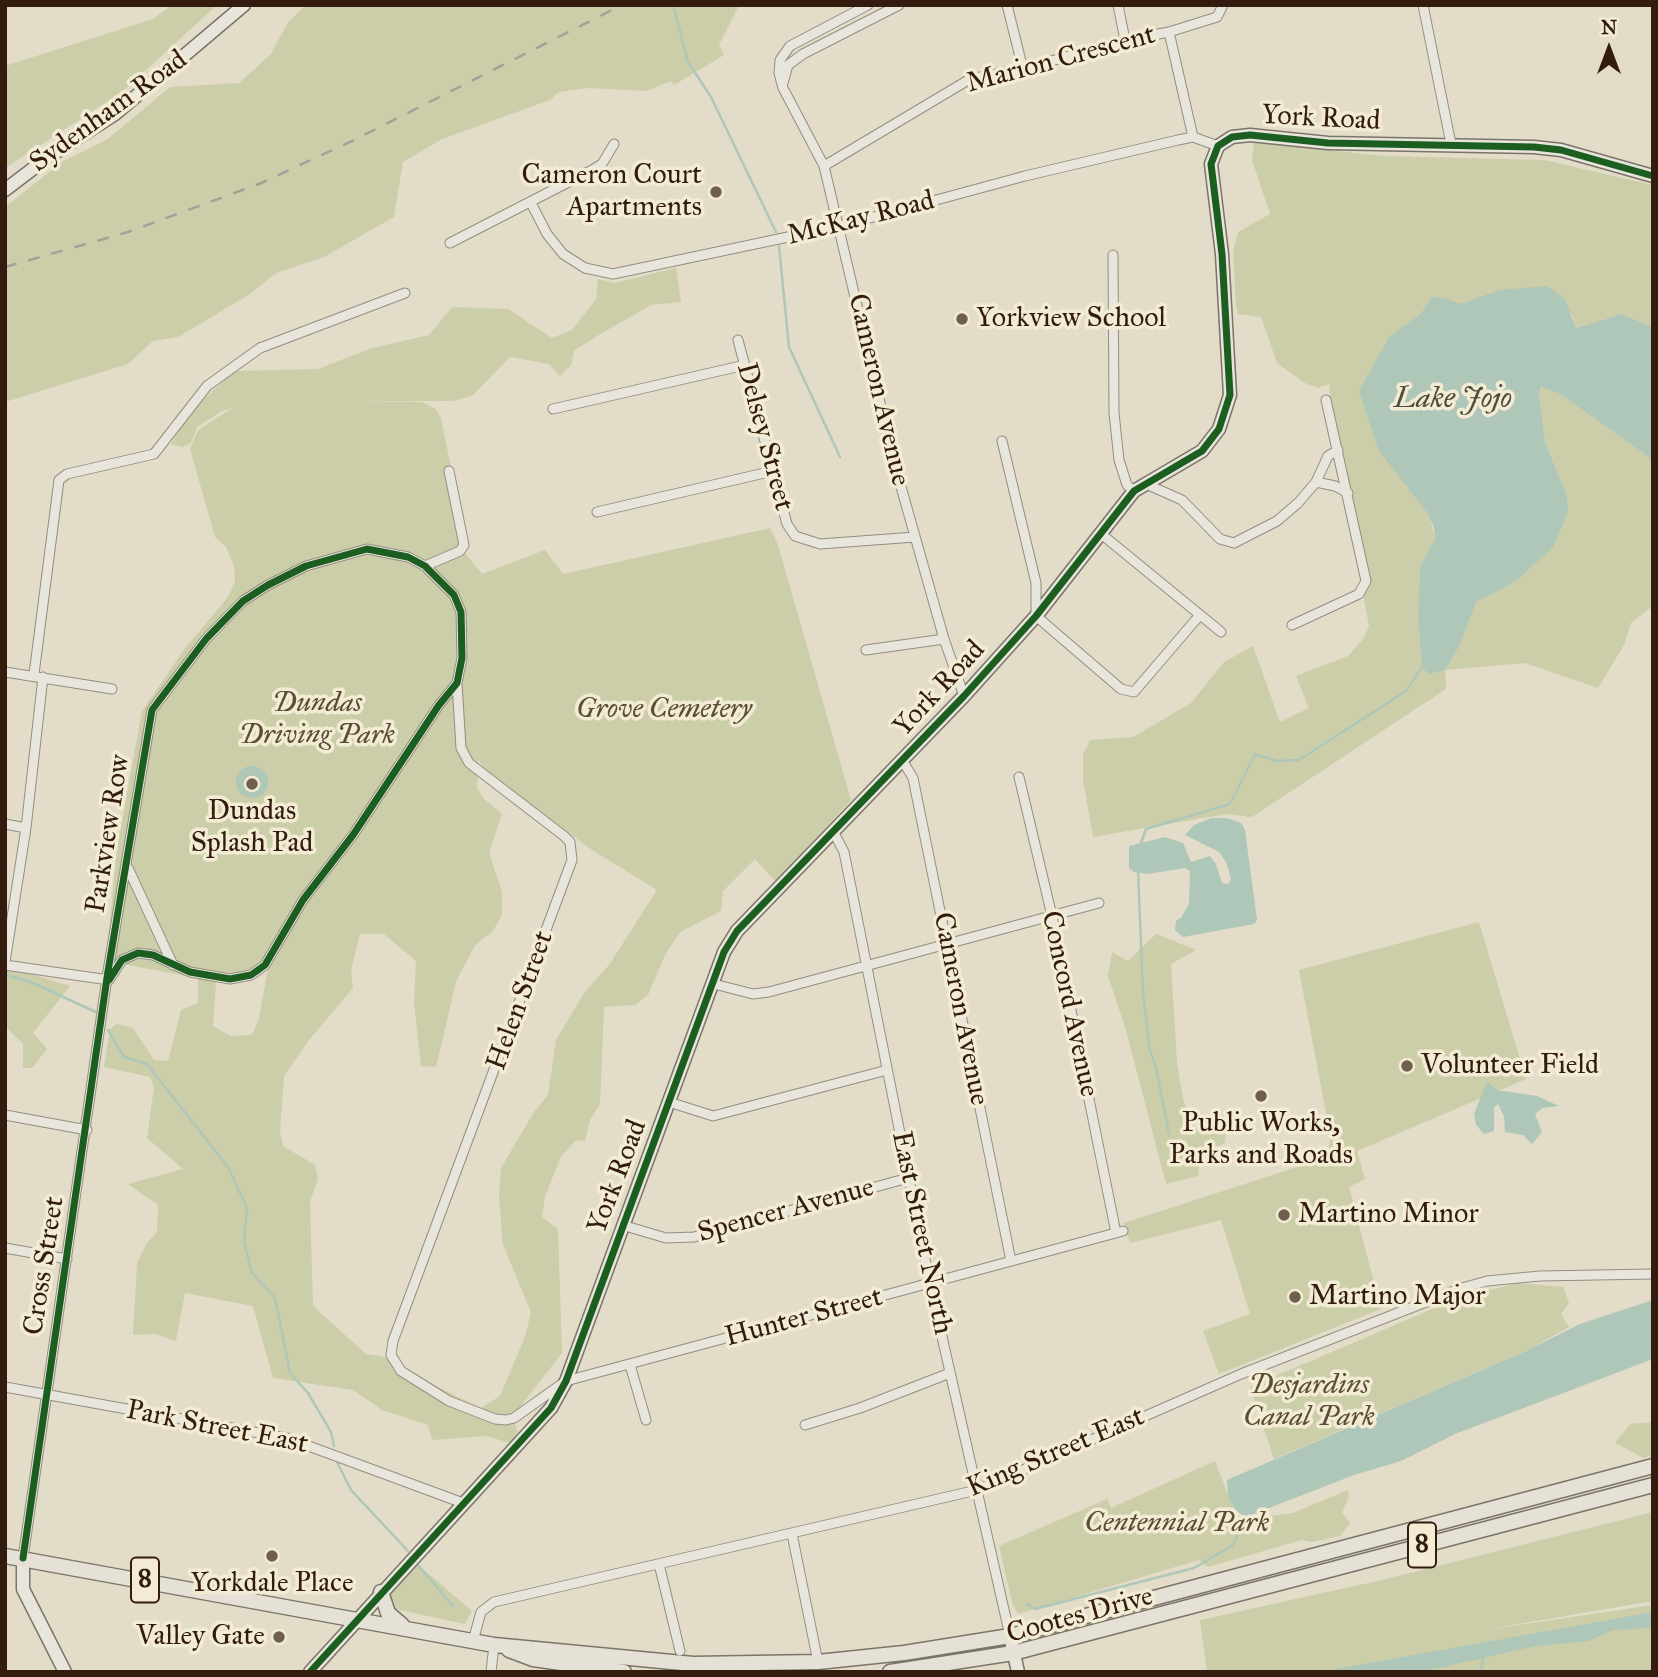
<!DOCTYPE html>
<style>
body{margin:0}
#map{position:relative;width:1658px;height:1677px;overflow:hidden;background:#e2dcc8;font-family:"IM FELL Great Primer",serif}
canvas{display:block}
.frame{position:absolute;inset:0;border:7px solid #331b0e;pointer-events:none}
.north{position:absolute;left:1574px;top:14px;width:70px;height:70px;-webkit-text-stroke:5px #f3ecd5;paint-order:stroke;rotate:0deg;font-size:19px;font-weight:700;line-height:28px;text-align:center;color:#331b0e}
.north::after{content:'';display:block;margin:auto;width:24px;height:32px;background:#331b0e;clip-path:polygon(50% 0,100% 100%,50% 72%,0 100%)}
</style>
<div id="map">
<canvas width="1658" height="1677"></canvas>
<div class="frame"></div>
<div class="north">N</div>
</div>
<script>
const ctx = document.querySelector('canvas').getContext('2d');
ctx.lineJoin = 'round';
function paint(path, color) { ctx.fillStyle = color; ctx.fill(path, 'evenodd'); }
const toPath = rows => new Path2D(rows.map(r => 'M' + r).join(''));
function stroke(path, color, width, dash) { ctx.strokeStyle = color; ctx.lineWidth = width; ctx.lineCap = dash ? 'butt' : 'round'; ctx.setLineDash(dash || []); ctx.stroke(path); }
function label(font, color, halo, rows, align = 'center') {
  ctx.font = font + ' "IM FELL Great Primer",serif'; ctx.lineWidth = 7; ctx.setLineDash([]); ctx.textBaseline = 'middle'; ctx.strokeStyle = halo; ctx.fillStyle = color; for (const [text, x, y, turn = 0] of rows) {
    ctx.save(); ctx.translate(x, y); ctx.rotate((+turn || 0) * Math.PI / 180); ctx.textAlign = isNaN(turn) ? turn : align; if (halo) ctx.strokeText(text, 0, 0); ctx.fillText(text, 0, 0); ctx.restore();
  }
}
paint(toPath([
 [172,5,217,5,122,92,5,168,5,66,153,19],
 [306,5,739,5,719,45,724,55,674,85,671,81,646,91,589,88,559,92,550,100,442,139,403,162,394,217,324,257,276,273,250,294,178,337,153,341,128,364,5,402,5,207,62,162,108,139,170,87,239,83,271,54,288,22],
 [1254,142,1383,156,1544,160,1653,185,1653,327,1622,314,1576,328,1572,314,1499,290,1461,305,1445,298,1389,337,1435,539,1420,566,1418,619,1422,666,1428,674,1476,602,1567,496,1545,442,1539,393,1543,387,1560,394,1653,460,1653,606,1631,623,1624,645,1598,688,1525,663,1445,670,1446,689,1252,817,1227,814,1093,837,1083,779,1083,755,1090,740,1133,737,1191,703,1224,662,1253,646,1280,722,1309,708,1296,676,1348,656,1364,638,1369,626,1334,438,1329,384,1318,388,1305,383,1277,363,1261,317,1238,314,1236,305,1233,252,1238,232,1270,214,1252,160],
 [676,268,681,302,651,305,597,336,574,351,571,365,560,376,549,364,510,357,472,396,453,401,345,401,422,402,436,409,441,418,466,542,460,556,466,554,482,574,545,550,563,574,770,528,778,545,851,800,776,882,755,859,723,891,721,911,680,932,665,955,648,995,635,1005,604,1007,600,1104,590,1120,585,1141,576,1140,561,1157,545,1196,542,1217,558,1229,562,1353,517,1411,509,1413,518,1431,510,1443,486,1436,432,1440,428,1425,382,1410,353,1390,273,1378,253,1306,185,1293,176,1341,156,1334,133,1335,137,1263,146,1244,157,1232,158,1205,128,1184,183,1169,147,1138,154,1087,150,1077,104,1067,110,1029,117,1024,133,1028,154,1060,168,1061,181,1010,198,1003,198,978,106,961,117,849,142,711,186,647,228,597,235,582,234,566,226,547,215,537,190,449,198,430,233,408,222,411,197,427,191,443,182,447,171,444,191,411,234,371,318,369,369,349,429,335,452,307,508,309,552,338,572,330,596,299,598,279,614,283],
 [478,760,488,772,592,850,657,890,609,965,584,993,556,1040,548,1095,534,1112,501,1168,499,1196,503,1245,531,1312,525,1337,500,1396,481,1408,404,1371,392,1358,366,1354,313,1306,310,1201,318,1179,315,1165,283,1146,280,1132,284,1076,309,1040,353,988,351,970,360,934,384,934,416,961,414,1003,421,1066,436,1067,456,982,475,945,493,931,502,915,502,892,489,853,502,814,484,799,477,787],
 [288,935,267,973,259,1019,252,1035,231,1036,213,1026,216,982,206,979,244,982,265,967],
 [1479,922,1526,1079,1357,1151,1365,1179,1349,1187,1381,1309,1219,1374,1203,1331,1250,1314,1221,1220,1130,1243,1124,1223,1328,1157,1330,1135,1299,970],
 [1156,934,1196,950,1171,964,1177,1063,1183,1099,1194,1128,1226,1131,1225,1143,1201,1153,1198,1176,1166,1184,1126,1030,1108,976,1112,952,1128,961],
 [5,966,70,986,33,1033,47,1049,32,1068,23,1068,23,1044,5,1026],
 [1518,1283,1563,1287,1569,1303,1561,1314,1569,1327,1526,1351,1274,1459,1250,1387,1458,1298],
 [1653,1422,1653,1454,1644,1458,1615,1443,1630,1424],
 [1215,1461,1233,1508,1251,1533,1258,1534,1271,1516,1293,1513,1348,1490,1349,1497,1342,1512,1350,1523,1340,1536,1312,1542,1302,1540,1208,1567,1199,1560,1018,1614,1013,1606,999,1546,1107,1499,1111,1508],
 [1653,1512,1653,1601,1478,1631,1653,1605,1653,1672,1207,1672,1200,1620,1382,1580],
 [418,1565,472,1611,465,1624,395,1609,390,1603,390,1592]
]), '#cccea9');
paint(toPath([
 [1547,286,1565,299,1576,328,1622,314,1653,327,1653,460,1560,394,1542,387,1539,393,1545,442,1567,496,1568,512,1553,547,1516,581,1476,602,1458,648,1445,670,1428,674,1422,667,1418,619,1420,566,1435,539,1434,528,1428,514,1378,449,1359,391,1389,337,1421,314,1431,297,1445,298,1461,304,1499,290],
 '236 782a16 16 0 1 1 32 0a16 16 0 1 1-32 0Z',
 [1211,818,1227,818,1241,823,1245,830,1257,920,1254,924,1183,937,1175,930,1176,921,1181,918,1189,904,1190,871,1185,868,1148,874,1134,872,1129,868,1129,846,1165,837,1183,843,1191,862,1210,856,1216,864,1222,883,1229,884,1231,878,1226,862,1219,852,1185,835,1194,825],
 [1487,1082,1497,1090,1537,1096,1559,1106,1543,1108,1535,1114,1542,1132,1532,1144,1523,1135,1505,1132,1504,1116,1498,1104,1494,1108,1494,1131,1484,1134,1476,1125,1474,1114],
 [1653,1300,1653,1359,1455,1434,1401,1461,1354,1475,1246,1517,1235,1510,1228,1497,1227,1480,1526,1351,1580,1324],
 [1653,1612,1653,1628,1613,1630,1588,1641,1536,1646,1421,1672,1319,1672]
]), '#afc7b8');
stroke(toPath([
 [673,5,688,62,711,97,776,232],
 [779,246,789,347,840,457],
 [1141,843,1146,829,1230,804,1255,754,1277,761,1299,760,1406,691,1422,667],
 [1138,870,1143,994,1150,1050,1156,1068,1169,1134],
 [5,974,35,984,98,1013],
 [108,1030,124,1057,147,1064,228,1167,247,1208,244,1242,252,1273,275,1298,290,1373,308,1393,331,1432,334,1446],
 [337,1462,351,1490,408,1551],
 [417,1564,453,1606],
 [1027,1604,1035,1609,1194,1568,1233,1545,1246,1517],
 [1481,1672,1483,1658]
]), '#afc7b8', 2.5);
const street = toPath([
 [868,5,790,46,780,60,779,73,783,88,824,166,894,462,944,639,964,696],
 [1007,5,1023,69],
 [1118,5,1125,40],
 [1423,5,1451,144],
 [1169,32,1193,137],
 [783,83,788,65,803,54,899,5],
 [824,166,970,79,1023,69,1125,40,1169,32,1217,17,1223,5],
 [531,203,547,234,563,254,585,268,613,274,840,226,1025,176,1178,140,1193,137,1218,146],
 [450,243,592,170,602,164,614,144],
 [1113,255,1114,413,1119,460,1127,485,1134,491],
 [738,340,787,524,795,536,820,544,915,537],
 [553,409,745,365],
 [1002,441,1036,583,1036,616,1121,689,1134,692,1199,616],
 [1316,482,1335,486,1348,493],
 [1146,484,1182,500,1220,539,1234,543,1277,521,1298,503,1316,482,1328,456,1338,450],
 [597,512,773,471],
 [1100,533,1221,632],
 [425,566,460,551,464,545,449,471],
 [1292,625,1359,594,1366,581,1326,400],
 [866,650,944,639],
 [5,672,112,689],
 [34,674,59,480,67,474,154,454,207,386,260,348,405,293],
 [457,683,461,748,469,763,564,836,570,842,572,860,393,1341,391,1355,401,1371,449,1401,495,1419,506,1420,514,1418,566,1381,1123,1231],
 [902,760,913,778,1011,1261],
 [1019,777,1052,916,1116,1233],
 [5,824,26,828],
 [833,831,844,852,930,1284,1010,1636],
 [128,868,173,965],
 [5,962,26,828,43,677],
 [5,965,109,980],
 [714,984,753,994,769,992,1099,903],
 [669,1102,713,1116,887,1070],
 [5,1115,87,1130],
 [622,1225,666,1238,694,1237,908,1178],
 [5,1248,67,1259],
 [630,1365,646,1420],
 [5,1387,287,1438,463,1503],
 [805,1425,860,1408,950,1373],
 [792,1534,818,1662],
 [23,1558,108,971,152,710,206,639,243,601,268,585,306,566,367,549,408,557,425,566,454,595,461,612,462,658,457,683,439,705,353,835,303,900,265,965,251,975,230,979,190,972,153,955,138,953,122,960,109,980],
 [659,1564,680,1651],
 [473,1641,481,1612,494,1602,977,1490,1241,1374,1462,1288,1487,1281,1540,1276,1653,1274],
 [491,1672,494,1645]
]);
const secondary = toPath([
 [5,190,47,158,115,114,244,5],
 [23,1558,23,1589,65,1672],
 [1010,1636,1018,1672],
 [310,1672,551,1408,566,1381,724,952,737,931,964,696,1036,616,1134,491,1202,451,1219,429,1230,395,1222,254,1211,164,1218,146,1232,137,1250,135,1328,143,1534,147,1561,150,1653,176]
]);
const primary = toPath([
 [5,1556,494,1645,693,1664,818,1662,904,1653,1010,1636,1653,1466],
 [381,1592,388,1613,402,1625],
 [509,1650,533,1659,624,1672],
 [890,1672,1013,1653,1653,1485]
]);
stroke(street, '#948d81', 11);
stroke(secondary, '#7b7468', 15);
stroke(primary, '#7b7468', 17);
stroke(street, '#e8e5dc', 9);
stroke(secondary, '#e8e5dc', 12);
stroke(primary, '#e5e1d6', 14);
stroke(toPath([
 [5,267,128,232,259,184,354,140,622,5]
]), '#a6a098', 2.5, [12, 12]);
stroke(toPath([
 [23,1558,108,971,152,710,206,639,243,601,268,585,306,566,367,549,408,557,425,566,454,595,461,612,462,658,457,683,439,705,353,835,303,900,265,965,251,975,230,979,190,972,153,955,138,953,122,960,109,980],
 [310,1672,551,1408,566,1381,724,952,737,931,964,696,1036,616,1134,491,1202,451,1219,429,1230,395,1222,254,1211,164,1218,146,1232,137,1250,135,1328,143,1534,147,1561,150,1653,176]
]), '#1b5e20', 7);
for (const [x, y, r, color] of [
 [716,192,7,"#705f4f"],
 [962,319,7,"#705f4f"],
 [252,784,7,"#705f4f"],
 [1407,1066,7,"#705f4f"],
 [1261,1096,7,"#705f4f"],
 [1284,1215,7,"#705f4f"],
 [1295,1297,7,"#705f4f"],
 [272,1556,7,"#705f4f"],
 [279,1637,7,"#705f4f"]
]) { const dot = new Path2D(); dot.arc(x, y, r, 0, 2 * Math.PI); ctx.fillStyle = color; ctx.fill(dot); stroke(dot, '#f3ecd5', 2.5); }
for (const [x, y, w] of [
 [1422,1545,28],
 [145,1580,28]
]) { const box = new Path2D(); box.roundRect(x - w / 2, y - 22.5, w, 45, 5); ctx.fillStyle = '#f3ecd5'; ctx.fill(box); stroke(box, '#331b0e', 2); }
label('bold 26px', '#331b0e', null, [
 ["8",1422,1545],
 ["8",145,1580]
]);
label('28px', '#331b0e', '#f3ecd5', [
 ["Marion Crescent",1061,60,-15],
 ["Sydenham Road",109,112,-36],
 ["York Road",1321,119,3],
 ["McKay Road",861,219,-14],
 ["Cameron Avenue",878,390,77],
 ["Delsey Street",764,437,75],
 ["York Road",940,689,-47],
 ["Parkview Row",109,834,-81],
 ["Helen Street",521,1001,-70],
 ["Concord Avenue",1069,1004,78],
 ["Cameron Avenue",960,1009,79],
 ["York Road",618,1177,-69],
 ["Spencer Avenue",786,1211,-15],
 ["East Street North",921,1233,78],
 ["Cross Street",45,1266,-81],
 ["Hunter Street",804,1318,-15],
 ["Park Street East",217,1428,11],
 ["King Street East",1056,1453,-23],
 ["Cootes Drive",1080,1616,-15]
]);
label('28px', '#331b0e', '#f3ecd5', [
 ["Cameron Court",702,176,"right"],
 ["Apartments",702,208,"right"],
 ["Yorkview School",976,319],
 ["Dundas",252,812,"center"],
 ["Splash Pad",252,844,"center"],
 ["Volunteer Field",1421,1066],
 ["Public Works,",1261,1124,"center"],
 ["Parks and Roads",1261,1156,"center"],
 ["Martino Minor",1298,1215],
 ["Martino Major",1309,1297],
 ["Yorkdale Place",272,1584,"center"],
 ["Valley Gate",265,1637,"right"]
], 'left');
label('italic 28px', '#5c4d35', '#f3ecd5', [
 ["Dundas",317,704],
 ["Driving Park",317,736],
 ["Grove Cemetery",664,710],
 ["Desjardins",1309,1386],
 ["Canal Park",1309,1418],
 ["Centennial Park",1177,1524]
]);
label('italic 30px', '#524c3f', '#f3ecd5', [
 ["Lake Jojo",1453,400]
]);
</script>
